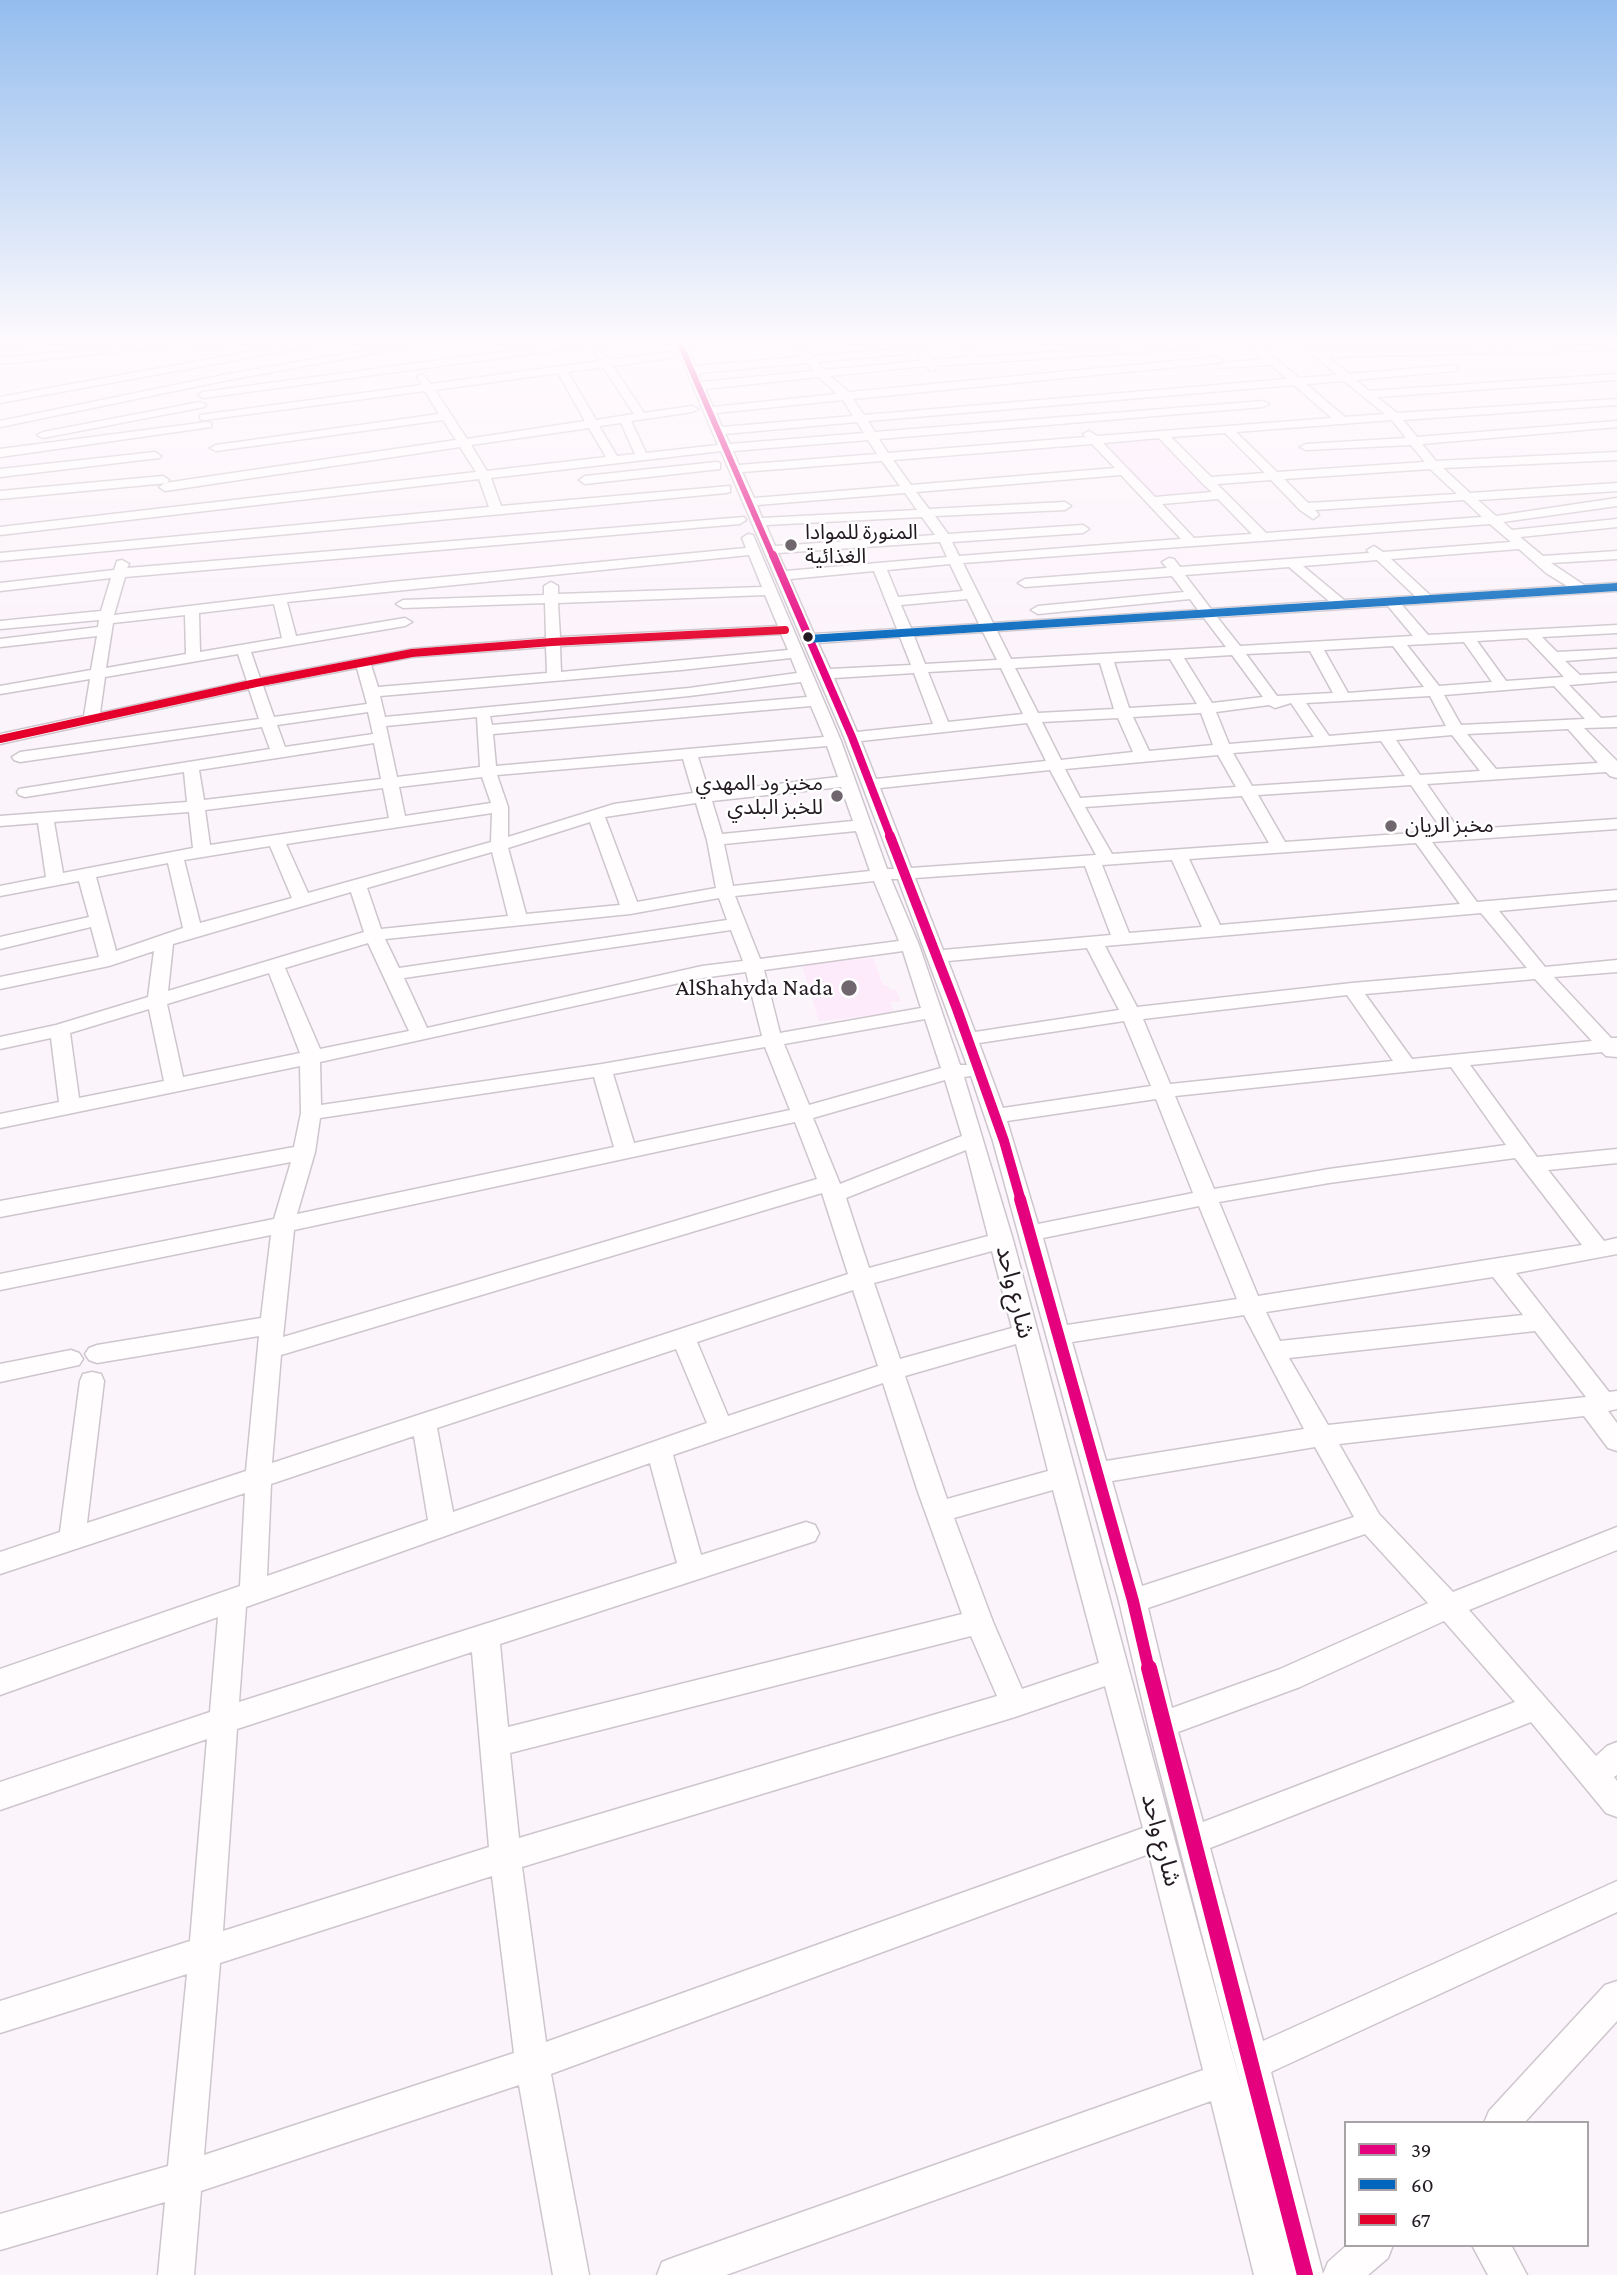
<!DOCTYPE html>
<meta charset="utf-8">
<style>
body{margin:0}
#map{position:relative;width:1617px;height:2275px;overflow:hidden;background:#fcf4fb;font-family:"Crimson Pro",serif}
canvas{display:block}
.legend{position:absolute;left:1344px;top:2121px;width:245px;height:126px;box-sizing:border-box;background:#fff;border:2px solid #a7a3a7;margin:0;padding:9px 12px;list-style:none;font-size:21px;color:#231a22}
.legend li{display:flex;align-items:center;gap:14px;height:35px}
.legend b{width:35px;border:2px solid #a7a3a7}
</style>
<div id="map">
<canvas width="1617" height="2275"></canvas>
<ul class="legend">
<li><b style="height:9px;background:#e5007d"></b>39</li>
<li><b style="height:9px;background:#0065bd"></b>60</li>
<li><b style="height:9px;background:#e4002b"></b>67</li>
</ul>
</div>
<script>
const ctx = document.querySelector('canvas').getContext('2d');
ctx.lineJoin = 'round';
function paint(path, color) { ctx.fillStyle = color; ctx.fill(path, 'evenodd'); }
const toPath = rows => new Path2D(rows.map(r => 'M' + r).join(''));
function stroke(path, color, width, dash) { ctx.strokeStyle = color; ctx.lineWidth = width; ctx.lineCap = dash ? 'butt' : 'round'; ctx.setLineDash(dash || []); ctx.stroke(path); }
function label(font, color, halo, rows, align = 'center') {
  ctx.font = font + ' "Crimson Pro","Noto Sans Arabic",serif'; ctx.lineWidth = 5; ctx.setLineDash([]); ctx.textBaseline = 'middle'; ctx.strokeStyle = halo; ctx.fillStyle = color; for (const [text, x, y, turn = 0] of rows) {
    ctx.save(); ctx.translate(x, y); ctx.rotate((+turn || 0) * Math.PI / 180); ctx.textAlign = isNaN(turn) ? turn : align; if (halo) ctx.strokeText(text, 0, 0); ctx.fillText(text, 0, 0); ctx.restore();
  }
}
paint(toPath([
 [1158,439,1211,492,1151,497,1101,444],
 [873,958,883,985,887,985,890,990,896,990,901,1001,890,1002,894,1013,819,1021,802,965]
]), '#fdebfb');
const minor = toPath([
 [45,339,62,341,57,344,0,349,0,343,45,339],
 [185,339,199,339,199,343,238,339,264,340,259,343,198,349,194,348,194,344,0,364,0,358,185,339],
 [430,339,453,339,228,380,0,427,0,421,228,374,430,339],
 [597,339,624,339,619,342,203,398,198,395,203,392,597,339],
 [673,339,683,339,684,342,751,339,746,342,687,347,695,366,801,357,786,339,796,339,812,356,905,348,910,351,905,354,817,362,824,370,921,361,911,339,921,339,931,360,969,357,955,339,965,339,979,357,1199,342,1204,345,1199,348,935,366,935,370,931,371,925,366,830,376,849,392,1217,357,1222,360,1217,363,853,399,864,415,1287,379,1271,365,1219,368,1218,366,1223,363,1264,359,1241,339,1252,339,1299,378,1337,375,1295,339,1306,339,1321,351,1617,344,1617,350,1328,357,1349,374,1454,365,1459,368,1454,371,1356,380,1369,391,1617,374,1617,380,1377,397,1397,413,1617,399,1617,405,1403,420,1417,437,1617,421,1617,427,1422,444,1436,461,1617,452,1617,460,1443,468,1470,493,1617,483,1617,491,1478,500,1496,516,1617,498,1617,506,1503,522,1512,530,1617,519,1617,527,1520,537,1543,556,1617,551,1617,559,1551,563,1584,585,1617,583,1617,591,1402,605,1428,635,1617,625,1617,633,1542,637,1557,652,1617,649,1617,657,1565,661,1580,675,1617,673,1617,681,1569,685,1601,718,1617,717,1617,727,1584,728,1617,761,1617,778,1610,776,1606,772,1427,784,1459,830,1617,819,1617,829,1432,842,1477,902,1617,890,1617,900,1499,911,1545,967,1617,960,1617,972,1554,977,1611,1038,1617,1038,1617,1057,1606,1056,1602,1052,1470,1065,1537,1157,1617,1149,1617,1163,1548,1170,1604,1241,1617,1238,1617,1254,1516,1273,1609,1392,1617,1391,1617,1409,1608,1411,1617,1423,1617,1451,1608,1448,1584,1416,1339,1444,1379,1514,1453,1592,1617,1527,1617,1550,1469,1610,1596,1756,1607,1746,1617,1742,1617,1775,1614,1777,1617,1781,1617,1817,1606,1813,1531,1722,1210,1848,1263,2041,1617,1881,1617,1912,1271,2072,1323,2274,1328,2262,1347,2245,1393,2245,1388,2258,1368,2275,1254,2275,1211,2101,726,2275,657,2275,662,2262,675,2257,1203,2070,1149,1854,551,2074,589,2275,553,2275,519,2085,201,2191,194,2275,158,2275,165,2202,0,2250,0,2214,168,2166,187,1974,0,2033,0,2001,190,1941,207,1739,0,1810,0,1782,210,1712,218,1617,0,1695,0,1669,240,1586,245,1493,0,1574,0,1552,60,1532,80,1381,83,1374,92,1372,101,1374,104,1381,87,1523,246,1471,259,1336,97,1363,89,1360,85,1354,89,1348,97,1345,261,1318,271,1235,0,1290,0,1274,274,1219,291,1162,0,1217,0,1201,294,1147,301,1113,300,1066,0,1128,0,1114,59,1102,51,1038,0,1049,0,1037,56,1025,148,997,154,951,109,966,0,989,0,977,99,957,91,927,0,949,0,937,89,917,79,881,0,896,0,886,46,877,38,823,0,826,0,816,187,802,184,772,25,797,19,795,17,792,19,789,270,749,262,727,20,762,14,760,12,757,20,752,259,719,249,689,0,744,0,734,84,716,90,679,0,694,0,686,91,670,97,636,0,647,0,639,98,627,99,620,0,629,0,621,101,611,111,578,0,591,0,583,114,570,117,561,122,560,129,564,127,568,744,517,746,520,740,524,125,577,114,615,391,582,746,548,742,538,748,534,753,535,841,741,887,869,894,869,844,737,721,451,491,478,501,506,730,486,730,492,726,493,0,561,0,553,489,507,479,479,0,535,0,527,476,472,460,447,165,491,159,487,165,483,456,440,443,420,216,451,210,448,216,445,439,414,425,391,204,420,200,419,200,415,422,385,417,377,422,374,431,384,599,361,594,353,599,350,609,360,671,352,676,355,671,358,613,366,644,413,692,406,698,409,692,412,631,421,646,453,718,445,673,339],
 [806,363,814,371,702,382,698,373,806,363],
 [603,367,634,414,596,420,568,372,603,367],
 [558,373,585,421,467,439,435,390,558,373],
 [819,377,837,394,713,407,705,389,819,377],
 [1344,381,1385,414,1345,417,1306,384,1344,381],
 [1294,385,1332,418,1097,436,1089,431,1083,434,1086,437,888,453,879,439,1263,407,1269,404,1263,401,875,432,868,421,1294,385],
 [843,400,853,416,722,427,716,413,843,400],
 [1392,420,1406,438,1306,444,1300,447,1306,450,1411,445,1425,462,1277,472,1236,432,1392,420],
 [857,422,864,433,730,444,725,434,857,422],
 [621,423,635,454,617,456,599,426,621,423],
 [589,428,606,457,487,471,471,445,589,428],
 [1225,433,1265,473,1211,477,1171,437,1225,433],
 [1159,438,1203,484,1212,492,1155,497,1103,443,1159,438],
 [868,440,877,454,739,465,733,451,868,440],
 [1092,444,1115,468,911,485,893,460,1092,444],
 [882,461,900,486,754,498,742,472,882,461],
 [1430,469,1457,494,1308,503,1284,479,1430,469],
 [1121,475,1181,539,959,556,952,542,1083,533,1089,529,1083,525,948,534,935,516,1065,510,1071,506,1065,502,929,509,916,492,1121,475],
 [1271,480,1300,510,1313,519,1319,515,1315,510,1464,500,1482,517,1266,533,1217,484,1271,480],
 [905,493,917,510,762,518,757,505,905,493],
 [1218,499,1252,534,1194,538,1162,504,1218,499],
 [922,517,935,535,775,546,766,525,922,517],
 [1490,524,1511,542,1383,552,1374,546,1367,550,1369,553,1180,567,1174,559,1169,558,1162,562,1167,568,1025,579,1018,583,1025,587,1172,576,1184,592,1038,606,1031,610,1038,614,1190,599,1198,610,993,623,963,563,1490,524],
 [940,542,947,557,786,571,778,553,940,542],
 [1519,549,1546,573,1567,586,1430,595,1391,559,1519,549],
 [749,555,762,587,558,594,558,586,551,582,544,586,544,595,403,600,396,604,403,608,545,603,546,638,412,649,260,678,251,652,405,626,412,622,405,618,296,636,287,602,749,555],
 [1377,560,1415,596,1344,600,1303,566,1377,560],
 [950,564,963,591,898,597,887,570,950,564],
 [1289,567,1329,601,1211,609,1185,575,1289,567],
 [874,571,897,629,814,634,790,579,874,571],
 [765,595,778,626,560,637,558,603,765,595],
 [967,599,979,624,911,628,901,605,967,599],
 [274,604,282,638,200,652,199,613,274,604],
 [1388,606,1413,636,1240,646,1217,617,1388,606],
 [185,615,186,654,106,668,113,623,185,615],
 [1204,618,1226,647,1011,659,997,631,1204,618],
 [983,632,997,660,925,664,914,636,983,632],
 [781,634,788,650,561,672,560,646,781,634],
 [900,637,911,665,830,669,818,643,900,637],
 [1527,638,1548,660,1564,677,1506,681,1477,641,1527,638],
 [1464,642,1492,682,1439,686,1407,645,1464,642],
 [1393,646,1424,687,1348,693,1324,650,1393,646],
 [546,647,547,673,378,687,371,665,412,657,546,647],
 [1310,651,1333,693,1277,696,1246,654,1310,651],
 [238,654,247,681,100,713,105,677,238,654],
 [1232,655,1263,697,1212,703,1184,658,1232,655],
 [791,658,797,673,689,688,385,717,380,696,681,670,791,658],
 [1170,659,1197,704,1129,708,1114,662,1170,659],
 [1100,663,1114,709,1038,713,1015,668,1100,663],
 [357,668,367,704,274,717,263,686,357,668],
 [1001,668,1023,714,948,722,928,672,1001,668],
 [914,673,933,724,857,732,834,678,914,673],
 [801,682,807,697,492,725,490,716,689,696,801,682],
 [1554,686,1585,719,1461,725,1444,695,1554,686],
 [1430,696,1446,726,1329,736,1306,703,1430,696],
 [1291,703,1314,737,1229,744,1216,712,1269,705,1275,708,1291,703],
 [811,706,824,737,496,766,493,734,811,706],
 [368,712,373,734,285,747,277,725,368,712],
 [1201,713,1213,745,1149,751,1133,717,1201,713],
 [477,717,480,767,397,777,386,726,477,717],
 [1118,718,1133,752,1061,760,1042,722,1118,718],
 [1027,723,1046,761,876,779,861,741,1027,723],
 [1568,729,1598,763,1496,769,1467,734,1568,729],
 [1452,735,1480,771,1420,775,1396,740,1452,735],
 [1381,741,1405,776,1252,786,1233,753,1381,741],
 [374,743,381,779,204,800,199,770,374,743],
 [827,746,838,777,709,792,698,757,827,746],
 [1218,755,1236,787,1080,798,1065,769,1218,755],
 [683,759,693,793,614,804,508,837,508,807,497,775,683,759],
 [1050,770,1096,855,911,868,880,788,1050,770],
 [482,777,491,803,405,816,399,787,482,777],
 [1411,785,1443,831,1285,842,1258,795,1411,785],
 [841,787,853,821,722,834,712,801,841,787],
 [383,788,389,818,210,845,205,810,383,788],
 [1242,796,1269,843,1112,854,1085,807,1242,796],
 [696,803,707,840,716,888,637,902,605,817,696,803],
 [189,812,193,848,63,873,54,822,189,812],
 [492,813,491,842,308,893,286,844,492,813],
 [590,822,620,905,526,914,508,848,590,822],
 [856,831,870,871,733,886,724,844,856,831],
 [1416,843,1460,904,1220,925,1189,859,1416,843],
 [270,846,292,898,200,923,184,860,270,846],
 [492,852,508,916,381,929,367,888,492,852],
 [1172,860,1202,927,1129,933,1102,865,1172,860],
 [168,863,183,928,116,951,96,877,168,863],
 [1085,866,1111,935,943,950,915,878,1085,866],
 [891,879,898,879,967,1065,960,1065,919,945,891,879],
 [874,881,899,941,760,959,735,896,874,881],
 [351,892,364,932,168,991,173,944,351,892],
 [719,898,727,920,399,968,385,939,630,914,719,898],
 [1481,913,1527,968,1352,983,1137,1007,1105,946,1481,913],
 [731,930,743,961,702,966,427,1028,404,978,731,930],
 [368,943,409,1031,320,1049,285,968,368,943],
 [1087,948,1119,1010,975,1032,948,961,1087,948],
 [903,951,921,1008,780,1033,764,970,903,951],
 [746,972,762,1036,602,1064,321,1105,320,1062,702,978,746,972],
 [269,973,300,1053,183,1077,167,1004,269,973],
 [1535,979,1592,1041,1412,1059,1365,994,1535,979],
 [1347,995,1393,1061,1170,1084,1143,1019,1347,995],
 [149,1009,164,1081,79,1098,70,1033,149,1009],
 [925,1019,941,1068,809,1105,784,1044,925,1019],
 [1124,1021,1151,1086,1003,1108,979,1043,1124,1021],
 [765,1047,790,1110,634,1143,613,1074,765,1047],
 [1451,1067,1506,1145,1329,1169,1214,1189,1175,1096,1451,1067],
 [971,1076,993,1141,1119,1601,1148,1725,1242,2089,1013,1240,964,1077,971,1076],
 [594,1077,614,1147,297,1214,315,1152,320,1118,594,1077],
 [945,1080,962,1136,840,1184,813,1118,945,1080],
 [1156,1099,1193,1193,1038,1224,1007,1121,1156,1099],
 [795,1122,817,1179,283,1337,294,1230,795,1122],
 [966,1150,988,1236,869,1268,846,1198,966,1150],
 [1515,1158,1582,1245,1258,1296,1219,1202,1329,1183,1515,1158],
 [822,1193,848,1274,272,1463,281,1355,822,1193],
 [1199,1206,1237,1299,1067,1325,1043,1238,1199,1206],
 [992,1251,1012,1328,900,1359,874,1283,992,1251],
 [1493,1277,1523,1315,1280,1341,1266,1312,1493,1277],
 [853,1290,878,1366,728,1416,697,1342,853,1290],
 [1244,1315,1304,1429,1106,1461,1072,1342,1244,1315],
 [1535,1331,1586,1397,1328,1425,1289,1358,1535,1331],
 [1016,1344,1048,1471,947,1499,905,1376,1016,1344],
 [676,1349,707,1423,453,1512,437,1428,676,1349],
 [883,1383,918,1492,962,1614,508,1727,500,1644,815,1541,819,1533,815,1525,806,1522,701,1555,673,1455,883,1383],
 [414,1436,428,1520,267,1576,271,1484,414,1436],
 [1315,1447,1354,1517,1142,1586,1112,1481,1315,1447],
 [650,1463,677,1563,239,1702,246,1607,650,1463],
 [1053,1490,1099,1663,1022,1689,993,1622,954,1518,1053,1490],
 [1365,1534,1428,1603,1280,1669,1172,1708,1148,1608,1365,1534],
 [1444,1621,1515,1702,1203,1822,1178,1732,1300,1687,1444,1621],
 [971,1636,997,1696,519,1838,510,1753,971,1636],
 [472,1652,489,1847,223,1931,237,1729,472,1652],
 [1105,1686,1143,1828,546,2042,522,1867,1015,1717,1105,1686],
 [492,1876,514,2053,204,2155,220,1963,492,1876],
 [309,341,313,342,313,346,0,403,0,397,309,341],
 [200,402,206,405,204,407,43,438,37,435,43,432,200,402],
 [207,422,211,423,211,427,0,457,0,449,207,422],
 [155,452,161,456,159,458,0,477,0,469,155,452],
 [716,462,720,463,720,469,585,484,579,480,585,476,716,462],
 [163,476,169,480,167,483,0,499,0,491,163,476],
 [71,1350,79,1353,83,1359,79,1365,0,1382,0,1364,71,1350],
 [1617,1981,1617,2021,1524,2123,1484,2123,1489,2111,1605,1985,1617,1981],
 [1472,2245,1511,2245,1527,2275,1488,2275,1472,2245]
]);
stroke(minor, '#cec6cd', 3);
paint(minor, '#fffdfe');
stroke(toPath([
 [678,339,773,557]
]), '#e5007d', 6);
stroke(toPath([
 [773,555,852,737,891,838]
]), '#e5007d', 8);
stroke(toPath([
 [890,836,957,1009,1004,1141,1021,1201]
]), '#e5007d', 10);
stroke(toPath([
 [1020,1199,1133,1601,1149,1670]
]), '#e5007d', 12);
stroke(toPath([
 [1149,1668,1305,2275]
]), '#e5007d', 16);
stroke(toPath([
 [808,639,1617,587]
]), '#0065bd', 8);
stroke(toPath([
 [0,739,256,683,412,653,552,642,785,630]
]), '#e4002b', 8);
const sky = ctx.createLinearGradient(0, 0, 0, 657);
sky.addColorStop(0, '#94bdee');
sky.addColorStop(0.52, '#fefafd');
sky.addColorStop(1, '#fefafd00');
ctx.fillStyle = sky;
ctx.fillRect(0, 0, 1617, 657);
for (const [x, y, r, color] of [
 [791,545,7,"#6f666e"],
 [808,637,6,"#231a22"],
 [837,796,7,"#6f666e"],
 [1391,826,7,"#6f666e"],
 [849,988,9,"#6f666e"]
]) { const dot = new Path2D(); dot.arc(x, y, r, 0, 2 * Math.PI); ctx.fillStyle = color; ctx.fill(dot); stroke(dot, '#fff', 2.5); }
label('21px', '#231a22', '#fff', [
 ["المنورة للموادا",805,533],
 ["الغذائية",805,557],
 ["مخبز ود المهدي",823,784,"right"],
 ["للخبز البلدي",823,808,"right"],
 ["مخبز الريان",1405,826]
], 'left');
label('24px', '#231a22', '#fff', [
 ["AlShahyda Nada",833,988]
], 'right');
label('24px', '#231a22', '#fff', [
 ["شارع واحد",1015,1292,76],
 ["شارع واحد",1161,1840,75]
]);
</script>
